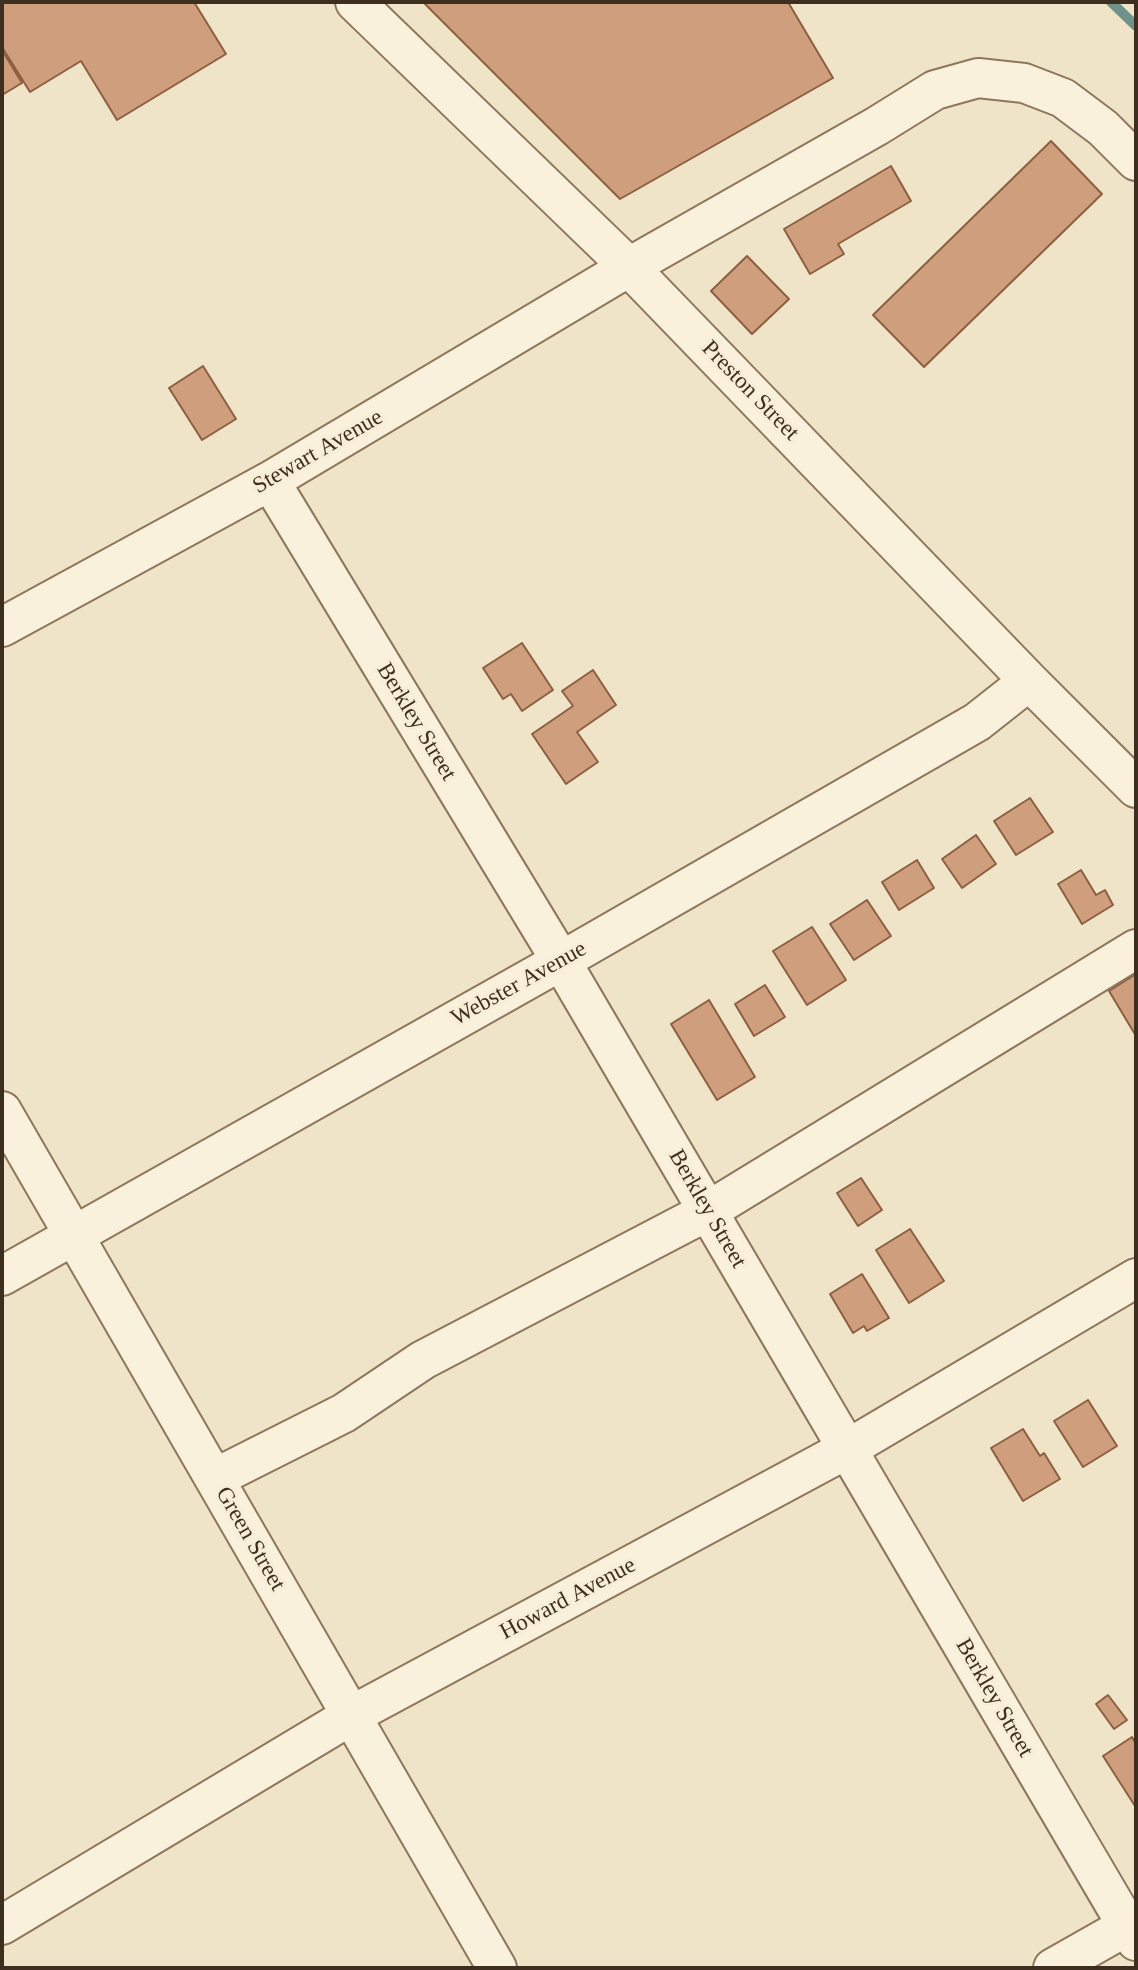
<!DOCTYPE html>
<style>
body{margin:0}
#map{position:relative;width:1138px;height:1970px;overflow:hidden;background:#f0e4c8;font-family:Georgia,serif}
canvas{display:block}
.frame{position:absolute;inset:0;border:4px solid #3d2e20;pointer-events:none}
</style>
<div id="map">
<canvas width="1138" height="1970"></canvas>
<div class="frame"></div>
</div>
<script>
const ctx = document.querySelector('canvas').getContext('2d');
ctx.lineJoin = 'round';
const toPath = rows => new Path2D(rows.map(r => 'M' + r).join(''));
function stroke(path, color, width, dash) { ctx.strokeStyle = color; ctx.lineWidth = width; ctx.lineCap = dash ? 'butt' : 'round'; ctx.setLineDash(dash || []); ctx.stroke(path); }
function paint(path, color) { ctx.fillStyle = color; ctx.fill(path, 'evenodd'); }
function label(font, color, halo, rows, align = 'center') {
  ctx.font = font + ' Georgia,serif'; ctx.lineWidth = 6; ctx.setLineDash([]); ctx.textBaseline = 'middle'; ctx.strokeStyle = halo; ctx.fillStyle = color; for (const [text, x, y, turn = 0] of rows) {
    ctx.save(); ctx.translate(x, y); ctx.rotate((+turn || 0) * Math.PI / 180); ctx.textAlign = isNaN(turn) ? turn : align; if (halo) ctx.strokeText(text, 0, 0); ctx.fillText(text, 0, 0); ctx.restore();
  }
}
stroke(toPath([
 [1111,2,1136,26]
]), '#6f938a', 10);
const building = toPath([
 [2,2,194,2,226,54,117,120,81,61,30,92,2,47,2,2],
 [423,2,788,2,833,78,620,199,423,2],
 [2,50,22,83,2,95,2,50],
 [1051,141,1102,194,924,367,873,315,1051,141],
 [891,166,911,201,838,244,844,254,810,274,784,229,891,166],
 [747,256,789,299,752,334,711,291,747,256],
 [203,366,236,419,202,440,169,388,203,366],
 [522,643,553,690,522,711,511,694,503,699,483,668,522,643],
 [593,670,616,705,577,732,598,762,566,784,532,734,573,706,562,691,593,670],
 [1030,798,1053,832,1016,855,994,821,1030,798],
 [976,835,996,864,962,888,942,859,976,835],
 [917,860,934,888,899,910,882,882,917,860],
 [1081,870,1096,895,1105,890,1113,905,1082,924,1058,884,1081,870],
 [867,900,891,936,854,960,830,924,867,900],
 [812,927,846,980,807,1005,773,951,812,927],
 [1136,974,1136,1036,1109,991,1136,974],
 [765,985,785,1017,754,1036,735,1004,765,985],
 [709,1000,755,1077,717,1100,671,1024,709,1000],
 [861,1178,882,1210,858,1226,837,1193,861,1178],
 [910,1229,944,1281,909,1303,876,1250,910,1229],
 [862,1274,889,1318,867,1331,864,1326,853,1333,830,1294,862,1274],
 [1088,1400,1117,1446,1083,1467,1054,1421,1088,1400],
 [1023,1429,1040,1456,1044,1453,1060,1479,1023,1501,991,1448,1023,1429],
 [1108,1695,1127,1720,1114,1729,1096,1704,1108,1695],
 [1132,1737,1136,1744,1135,1806,1103,1756,1132,1737]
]);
paint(building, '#cf9f7d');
stroke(building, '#8d5f41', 2);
const minor = toPath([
 [355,2,629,267,1029,681,1136,788],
 [270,481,561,961,1136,1941],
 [2,627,270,481,629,267,877,126,935,90,978,78,1024,83,1063,98,1103,128,1136,161],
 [2,1111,497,1968],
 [2,1276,561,961,977,722,1029,681],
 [215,1478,344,1413,423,1360,708,1211,1136,949],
 [2,1925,352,1715,849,1448,1136,1278],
 [1053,1968,1136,1921]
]);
stroke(minor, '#8d765c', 42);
stroke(minor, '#faf1dc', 38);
label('23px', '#3d2e20', '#f7eed8', [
 ["Preston Street",750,391,46],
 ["Stewart Avenue",318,452,-30],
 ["Berkley Street",416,722,59],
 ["Webster Avenue",519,984,-29],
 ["Berkley Street",707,1209,60],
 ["Green Street",250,1539,60],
 ["Howard Avenue",568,1599,-28],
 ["Berkley Street",994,1698,60]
]);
</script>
